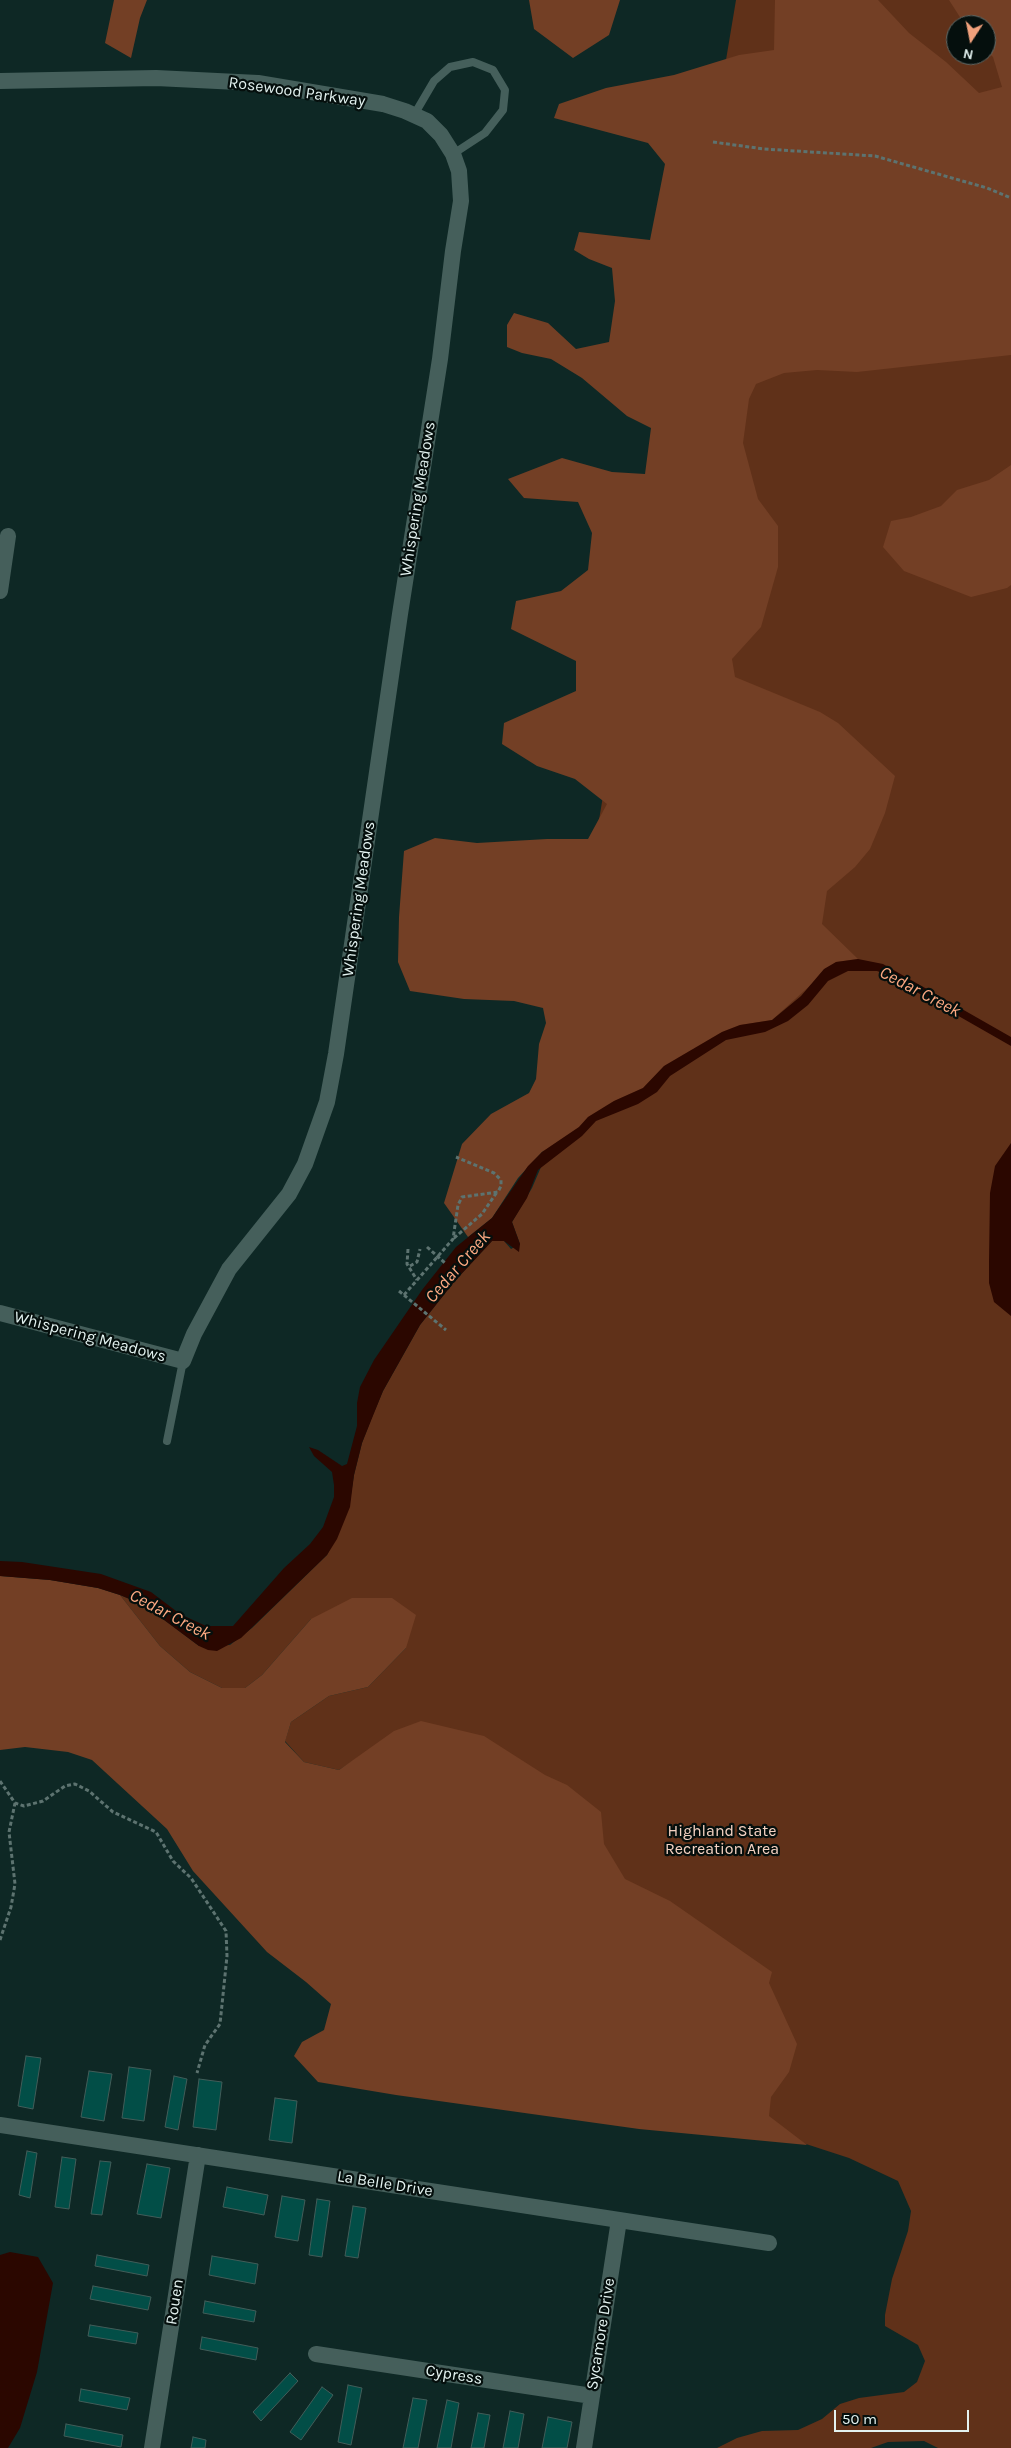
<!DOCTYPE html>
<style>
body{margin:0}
#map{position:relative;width:1011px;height:2448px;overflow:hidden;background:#0e2825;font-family:Karla,sans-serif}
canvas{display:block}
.north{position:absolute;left:946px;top:15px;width:50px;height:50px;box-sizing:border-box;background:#050f0d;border:1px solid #5e6a68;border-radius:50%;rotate:191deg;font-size:14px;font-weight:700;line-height:20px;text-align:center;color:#e3f2f0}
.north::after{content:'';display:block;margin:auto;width:18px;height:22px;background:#f1a17c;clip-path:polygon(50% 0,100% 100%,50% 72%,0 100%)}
.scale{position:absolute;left:834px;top:2410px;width:135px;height:22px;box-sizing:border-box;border:2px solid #e3f2f0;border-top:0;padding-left:6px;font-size:15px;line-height:18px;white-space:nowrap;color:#e3f2f0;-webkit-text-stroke:4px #050f0d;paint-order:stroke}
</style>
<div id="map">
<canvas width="1011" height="2448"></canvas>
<div class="north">N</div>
<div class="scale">50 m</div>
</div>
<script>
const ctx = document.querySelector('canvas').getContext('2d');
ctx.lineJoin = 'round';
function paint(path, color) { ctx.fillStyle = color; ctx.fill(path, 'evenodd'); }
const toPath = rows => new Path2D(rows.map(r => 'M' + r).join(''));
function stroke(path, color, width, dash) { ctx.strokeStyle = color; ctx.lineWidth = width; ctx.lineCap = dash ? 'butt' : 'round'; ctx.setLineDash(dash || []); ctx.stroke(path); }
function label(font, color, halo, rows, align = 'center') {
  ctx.font = font + ' Karla,sans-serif'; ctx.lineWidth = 4.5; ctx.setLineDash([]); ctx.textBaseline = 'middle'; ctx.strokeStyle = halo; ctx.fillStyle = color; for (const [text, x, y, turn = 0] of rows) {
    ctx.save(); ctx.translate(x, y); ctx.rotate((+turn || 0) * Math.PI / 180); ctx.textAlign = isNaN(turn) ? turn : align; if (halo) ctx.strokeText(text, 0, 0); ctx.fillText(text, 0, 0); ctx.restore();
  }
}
paint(toPath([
 [736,0,1011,0,1011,2448,938,2448,924,2441,888,2442,871,2448,717,2448,737,2438,762,2431,798,2430,822,2419,840,2404,859,2398,904,2392,917,2382,925,2361,918,2345,885,2326,885,2315,892,2279,908,2231,911,2211,898,2181,849,2158,806,2144,389,2085,365,1753,339,1770,304,1762,285,1741,291,1722,329,1696,368,1687,406,1648,311,1619,262,1675,245,1688,222,1688,190,1672,160,1646,120,1595,144,1605,199,1646,230,1645,252,1628,327,1555,349,1507,354,1475,362,1443,372,1417,383,1391,420,1325,454,1282,492,1241,504,1241,511,1249,520,1244,512,1222,532,1188,541,1167],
 [956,25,986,25,986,55,956,55]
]), '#603119');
paint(toPath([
 [114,0,147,0,140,18,131,58,105,43],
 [529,0,620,0,609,35,573,58,534,29],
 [775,0,878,0,909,33,946,62,979,93,1002,87,993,57,986,50,986,25,965,25,949,0,1011,0,1011,355,857,372,817,370,784,373,756,384,749,399,743,443,758,499,778,526,778,567,761,627,732,659,735,677,820,712,838,723,895,776,885,813,870,849,855,867,827,891,822,924,858,959,836,962,772,1020,740,1025,722,1032,664,1066,643,1088,614,1101,588,1117,579,1127,542,1152,518,1178,492,1218,468,1237,444,1203,462,1144,491,1114,529,1093,536,1079,539,1044,546,1023,543,1008,514,1001,464,999,410,991,398,962,399,917,404,851,435,838,477,843,547,839,588,839,607,804,575,779,537,766,502,744,504,723,576,691,576,661,511,629,516,601,561,591,588,570,592,533,578,502,524,498,508,479,562,458,612,472,645,474,651,428,627,416,582,378,551,359,522,353,507,347,507,325,514,313,548,323,576,349,609,342,615,301,612,268,589,259,574,250,579,232,650,240,665,164,648,143,554,118,559,104,606,88,674,75,739,55,774,50],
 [1011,465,1011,585,1007,588,971,597,904,571,883,547,891,521,911,517,941,506,957,490,989,480],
 [0,1576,50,1580,98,1588,120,1595,160,1646,190,1672,222,1688,245,1688,262,1675,311,1619,352,1598,392,1598,416,1615,406,1648,368,1687,329,1696,291,1722,285,1742,304,1762,339,1770,394,1731,421,1721,484,1736,545,1775,567,1785,601,1812,604,1844,625,1879,670,1901,772,1972,769,1983,797,2044,789,2072,771,2097,769,2116,807,2145,639,2129,396,2095,318,2082,294,2056,302,2042,324,2030,331,2004,306,1982,267,1952,193,1871,167,1829,92,1760,68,1752,25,1747,0,1750]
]), '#733f25');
paint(toPath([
 [858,959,883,964,1011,1037,1011,1046,885,974,877,971,848,971,828,981,808,1005,788,1021,765,1032,726,1040,670,1076,657,1092,638,1104,596,1121,582,1136,538,1170,527,1198,512,1222,520,1244,519,1252,504,1241,492,1241,454,1282,420,1325,383,1391,362,1443,354,1475,350,1507,337,1539,327,1555,241,1638,217,1651,208,1650,199,1646,144,1605,120,1595,98,1588,50,1580,0,1576,0,1561,22,1562,101,1574,151,1592,180,1614,206,1626,233,1626,284,1568,310,1544,323,1527,334,1497,334,1485,332,1472,314,1456,309,1447,318,1450,342,1466,347,1464,357,1426,357,1403,360,1387,374,1360,422,1290,456,1247,492,1218,528,1166,542,1152,579,1127,588,1117,614,1101,643,1088,664,1066,722,1032,740,1025,772,1020,801,996,824,969,836,962],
 [1011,1143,1011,1316,994,1302,989,1283,989,1262,990,1193,995,1166],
 [10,2252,38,2257,53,2283,37,2372,20,2428,8,2448,0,2448,0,2255]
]), '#2b0700');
const building = toPath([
 [26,2056,41,2058,33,2109,18,2106,26,2056],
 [129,2067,151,2070,144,2121,122,2118,129,2067],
 [89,2071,112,2074,104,2121,81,2117,89,2071],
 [174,2076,187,2079,178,2130,165,2127,174,2076],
 [199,2079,222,2082,216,2130,193,2127,199,2079],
 [275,2098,297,2101,292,2143,269,2140,275,2098],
 [27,2151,37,2153,30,2198,19,2195,27,2151],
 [62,2157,76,2159,69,2209,55,2207,62,2157],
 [100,2161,111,2162,102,2215,91,2214,100,2161],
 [147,2164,170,2168,161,2218,137,2214,147,2164],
 [227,2187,268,2195,264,2215,223,2207,227,2187],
 [282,2196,305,2200,298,2241,275,2237,282,2196],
 [317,2199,330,2201,322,2257,309,2255,317,2199],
 [353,2206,366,2208,358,2258,345,2256,353,2206],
 [97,2255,149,2265,147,2276,95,2266,97,2255],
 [212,2256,258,2264,255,2284,209,2275,212,2256],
 [93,2286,151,2297,148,2310,90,2299,93,2286],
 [205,2301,256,2311,254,2322,203,2313,205,2301],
 [90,2325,138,2333,136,2344,88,2336,90,2325],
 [202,2337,258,2348,256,2360,200,2349,202,2337],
 [290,2373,298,2381,261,2421,253,2412,290,2373],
 [348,2385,362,2388,351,2445,338,2442,348,2385],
 [322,2387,333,2395,301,2440,290,2432,322,2387],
 [81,2389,130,2398,127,2410,79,2401,81,2389],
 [413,2398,427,2400,418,2448,403,2448,413,2398],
 [447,2400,459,2403,451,2448,437,2448,447,2400],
 [510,2411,524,2414,518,2448,503,2448,510,2411],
 [478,2413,490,2415,484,2448,471,2448,478,2413],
 [548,2417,572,2422,567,2448,542,2448,548,2417],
 [66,2424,123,2435,121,2447,64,2436,66,2424],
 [193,2437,206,2440,205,2448,191,2448,193,2437]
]);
paint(building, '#024e47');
stroke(building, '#425d59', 1);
stroke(toPath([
 [713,142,764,149,875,156,987,188,1011,198],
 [454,1238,482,1214,497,1192],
 [427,1247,445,1263],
 [408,1249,407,1264,417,1280],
 [410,1266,417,1262,420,1249],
 [399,1291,446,1330],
 [404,1295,453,1239,458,1205,462,1197,498,1192,501,1186,501,1180,494,1173,456,1157],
 [0,1781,15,1803,24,1806,43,1801,65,1786,75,1784,89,1791,113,1812,156,1832,173,1861,191,1878,226,1931,227,1956,220,2024,205,2045,197,2073],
 [0,1940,11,1907,15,1884,9,1832,15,1803]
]), '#5d7370', 3, [4, 2.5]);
stroke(toPath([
 [414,115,434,81,450,67,473,62,493,70,505,90,503,110,485,133,453,154],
 [167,1441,183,1361]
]), '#455f5b', 8);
stroke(toPath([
 [0,81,156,78,258,83,383,104,405,111,427,121,441,135,453,154,459,171,461,201,453,251,440,359,400,614,336,1054,327,1102,305,1164,289,1194,229,1269,194,1334,183,1361,0,1313],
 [0,591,8,536],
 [0,2125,769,2243],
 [316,2354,592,2396],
 [152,2448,198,2155],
 [584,2448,619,2220]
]), '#455f5b', 16);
label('16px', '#e3f2f0', '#050f0d', [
 ["Rosewood Parkway",297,92,8],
 ["Whispering Meadows",418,499,-81],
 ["Whispering Meadows",359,899,-82],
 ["Whispering Meadows",90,1337,15],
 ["La Belle Drive",385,2184,9],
 ["Rouen",175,2302,-81],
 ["Sycamore Drive",601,2334,-81],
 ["Cypress",454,2375,9]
]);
label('16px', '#f5d2c2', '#050f0d', [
 ["Highland State",722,1831],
 ["Recreation Area",722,1849]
]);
label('italic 18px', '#fda982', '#050f0d', [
 ["Cedar Creek",920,992,28],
 ["Cedar Creek",458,1267,-49],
 ["Cedar Creek",170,1615,28]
]);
</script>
